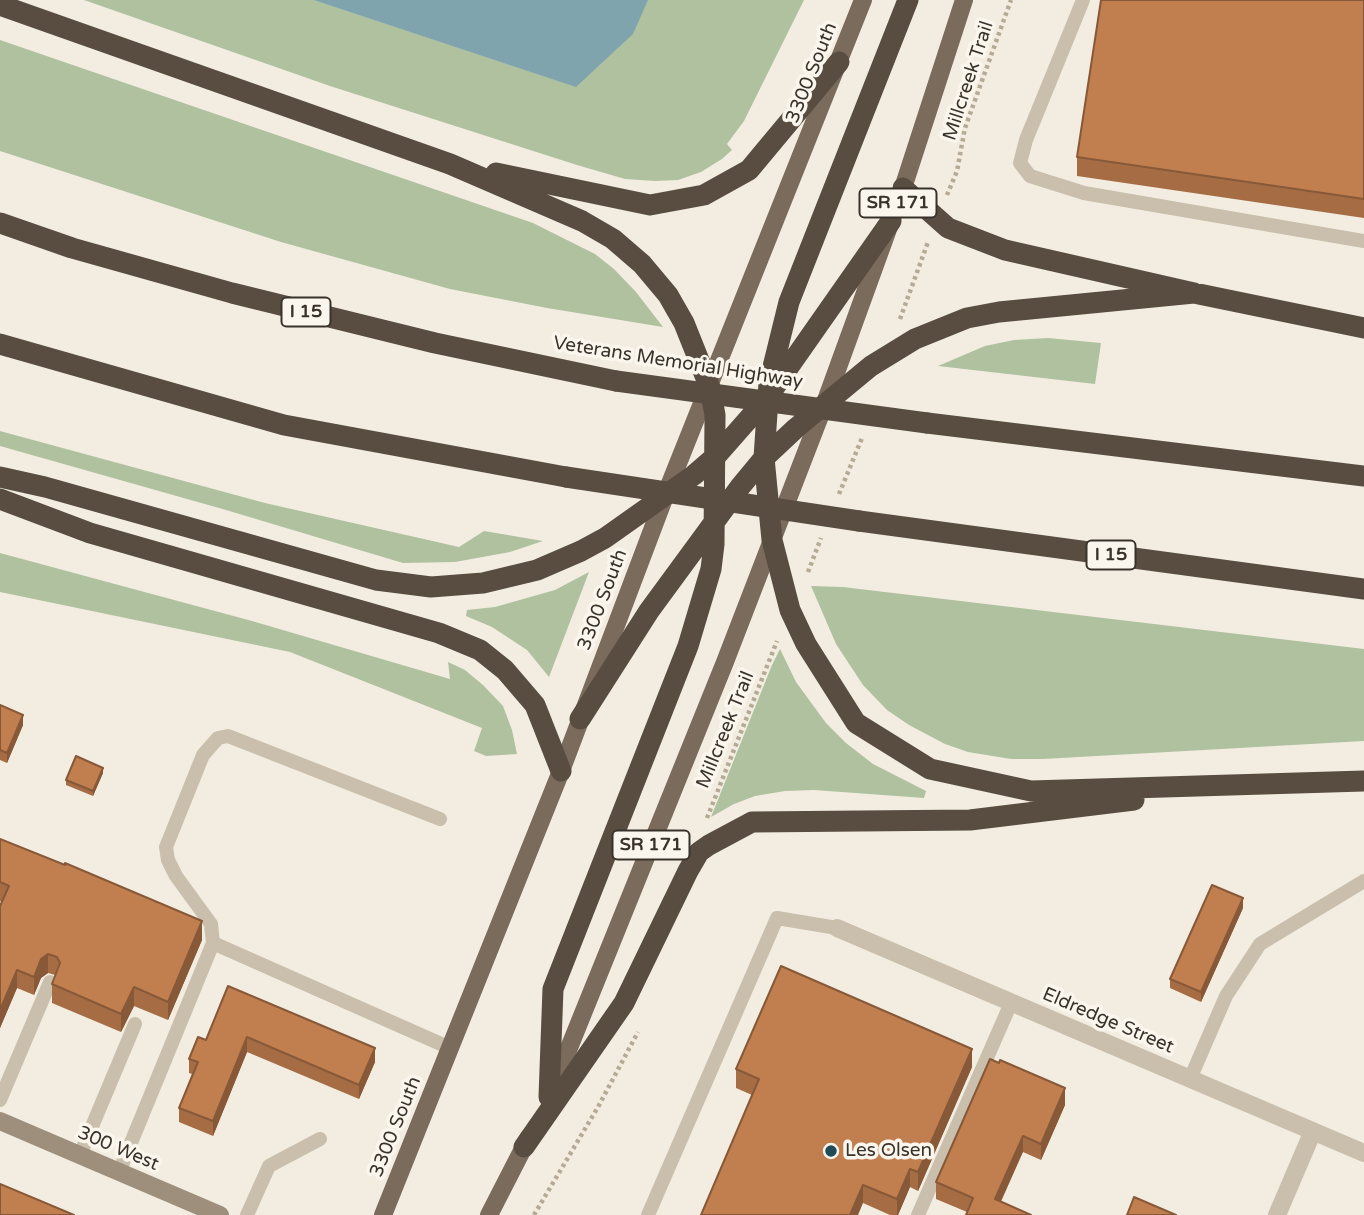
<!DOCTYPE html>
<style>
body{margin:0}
canvas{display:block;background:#f2ede0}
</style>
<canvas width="1364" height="1215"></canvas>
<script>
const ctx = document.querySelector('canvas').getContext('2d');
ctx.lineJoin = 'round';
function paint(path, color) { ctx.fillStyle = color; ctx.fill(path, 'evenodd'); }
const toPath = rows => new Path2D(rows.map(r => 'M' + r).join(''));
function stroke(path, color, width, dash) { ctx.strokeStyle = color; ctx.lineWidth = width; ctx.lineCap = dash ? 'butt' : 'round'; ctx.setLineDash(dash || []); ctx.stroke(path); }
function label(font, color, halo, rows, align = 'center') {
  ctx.font = font + ' "Varela Round",sans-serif'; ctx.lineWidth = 7; ctx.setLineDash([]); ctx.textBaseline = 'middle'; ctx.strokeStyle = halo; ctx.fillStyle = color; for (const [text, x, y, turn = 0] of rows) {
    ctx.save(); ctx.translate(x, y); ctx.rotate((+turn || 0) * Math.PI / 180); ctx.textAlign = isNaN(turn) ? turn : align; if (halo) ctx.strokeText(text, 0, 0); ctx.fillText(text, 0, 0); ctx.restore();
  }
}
paint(toPath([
 [84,0,804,0,744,121,727,144,732,150,722,159,701,172,678,180,655,181,625,179,577,165,330,86],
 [0,40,533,223,595,254,614,269,636,292,663,327,547,308,450,289,281,242,0,151],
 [1048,338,1101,343,1095,384,938,366,985,346,1014,340],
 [0,431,265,503,459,547,484,531,543,541,510,552,455,562,403,563,226,510,0,446],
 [0,553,252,621,450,679,448,662,465,670,483,685,503,706,512,730,517,754,486,756,474,751,482,728,290,652,0,592],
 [589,572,549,677,527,650,492,627,466,616,467,610,495,607,555,590],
 [811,586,843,587,1364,649,1364,741,1043,759,1011,759,968,752,945,744,909,725,887,710,863,685,836,644],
 [780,649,796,682,826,723,846,743,873,764,926,791,924,798,814,790,785,791,755,796,734,804,711,817,772,665]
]), '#b0c1a0');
paint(toPath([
 [314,0,648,0,633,34,576,87]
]), '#80a4ae');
stroke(toPath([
 [947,195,957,171,965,128,1011,0],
 [900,319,928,242],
 [839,494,862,438],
 [808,572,821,538],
 [707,818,777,641],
 [534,1215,598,1107,638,1032]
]), '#b6aa96', 4.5, [3.5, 3.5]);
stroke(toPath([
 [1083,0,1026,140,1020,163,1030,176,1084,193,1364,241],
 [213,943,211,924,176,876,168,860,166,847,203,755,218,738,228,736,440,819],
 [1190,1079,1226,996,1260,944,1364,881],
 [0,1100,50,982],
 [80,1155,135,1024],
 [119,1172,213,943,450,1048],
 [247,1215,269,1166,320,1139],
 [648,1215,777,918,837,928],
 [918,1215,1011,1003]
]), '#cabfac', 14);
stroke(toPath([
 [837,928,1364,1153],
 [1277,1215,1313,1131]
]), '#cabfac', 18);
stroke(toPath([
 [0,1121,220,1215]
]), '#9e8f7d', 18);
stroke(toPath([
 [552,1090,725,662,825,403,903,188,964,0],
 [383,1215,561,771,665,496,863,0],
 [489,1215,529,1137]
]), '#7a6b5d', 18);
stroke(toPath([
 [908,0,789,302,769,383,764,458,772,540,790,610,806,644,856,723,930,769,1031,791,1364,781],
 [0,5,450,164,582,221,613,239,642,264,668,295,684,323,710,388,715,415,714,544,711,569,688,646,553,989,549,1097],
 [496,173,650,205,704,195,749,170,839,62],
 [903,188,948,228,1005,250,1194,293,1364,328],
 [0,223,72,248,232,293,435,343,616,381],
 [0,344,284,425,566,477],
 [927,423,1364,476],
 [0,477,45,487,376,580,431,587,483,583,537,570,581,551,605,538,694,475,716,456,767,398,891,221],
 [0,499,90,533,439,633,480,650,505,670,535,705,561,771],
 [859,521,1364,589],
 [580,719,649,611,740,487,764,458,796,428,871,366,915,339,967,318,999,312,1194,293],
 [524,1147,624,1003,688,871,699,852,709,845,752,822,970,820,1134,800]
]), '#594d42', 21);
stroke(toPath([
 [616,381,927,423],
 [566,477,859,521]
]), '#594d42', 21);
paint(toPath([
 [1364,0,1364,218,1077,176,1077,157],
 [0,705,23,725,7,763,0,760],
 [103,773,93,796,66,785,66,780],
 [0,839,202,940,168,1020,134,1006,121,1032,52,1003,52,984,55,975,48,973,41,978,34,995,17,988,0,1028,0,906,2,902,0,901],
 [1243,908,1201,1002,1170,988,1170,979],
 [228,986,375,1062,359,1099,247,1052,213,1136,179,1122,179,1108,192,1074,189,1073,189,1059,206,1040],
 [972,1067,918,1191,910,1187,898,1215,890,1215,863,1203,752,1095,736,1088,736,1069],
 [1065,1105,1041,1160,1023,1152,967,1212,936,1199,936,1182]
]), '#a66d45');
paint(toPath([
 [23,715,23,725,7,763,7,753],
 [103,768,103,773,93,796,93,791],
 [1243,898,1243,908,1201,1002,1201,992],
 [202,921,202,940,168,1020,168,1002],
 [48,954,48,973,41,978,34,995,34,977,41,959],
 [17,970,17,988,0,1028,0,1010],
 [134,987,134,1006,121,1032,121,1014],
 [247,1037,247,1052,213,1136,213,1121],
 [375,1048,375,1062,359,1099,359,1085],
 [972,1049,972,1067,918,1191,918,1172],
 [1065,1088,1065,1105,1041,1160,1041,1144],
 [1023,1136,1023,1152,995,1215,995,1199],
 [910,1169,910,1187,898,1215,897,1215,897,1199],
 [863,1185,863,1203,858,1215,850,1215]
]), '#875938');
const building = toPath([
 [1101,0,1364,0,1364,199,1077,157,1101,0],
 [0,705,23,715,7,753,0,750,0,705],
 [76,756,103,768,93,791,66,780,76,756],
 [0,839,65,865,65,863,202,921,168,1002,134,987,121,1014,52,984,60,963,57,957,48,954,41,959,34,977,17,970,0,1010,0,906,9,886,0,882,0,839],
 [1212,885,1243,898,1201,992,1170,979,1212,885],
 [781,966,972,1049,918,1172,910,1169,897,1199,863,1185,850,1215,701,1215,759,1079,736,1069,781,966],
 [228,986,375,1048,359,1085,247,1037,213,1121,179,1108,198,1062,189,1059,198,1037,206,1040,228,986],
 [990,1059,999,1063,1000,1060,1065,1088,1041,1144,1023,1136,995,1199,1031,1215,966,1215,973,1198,936,1182,990,1059],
 [0,1184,74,1215,0,1215,0,1184],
 [1134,1197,1176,1215,1127,1215,1134,1197]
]);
paint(building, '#c17f50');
stroke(building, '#875938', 2);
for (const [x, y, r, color] of [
 [831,1151,7,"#224b59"]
]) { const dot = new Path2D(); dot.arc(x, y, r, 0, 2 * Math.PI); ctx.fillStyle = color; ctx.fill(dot); stroke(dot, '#faf6ed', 2.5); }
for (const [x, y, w] of [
 [898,203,77],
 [306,312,49],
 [1111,555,49],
 [651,845,77]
]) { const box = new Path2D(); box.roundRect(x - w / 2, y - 14.5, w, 29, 5); ctx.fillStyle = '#faf6ed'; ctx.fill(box); stroke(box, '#39322b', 2); }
label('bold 18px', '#39322b', null, [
 ["SR 171",898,203],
 ["I 15",306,312],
 ["I 15",1111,555],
 ["SR 171",651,845]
]);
label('19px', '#39322b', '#faf6ed', [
 ["3300 South",812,73,-68],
 ["Millcreek Trail",969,81,-72],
 ["Veterans Memorial Highway",678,363,9],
 ["3300 South",603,600,-69],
 ["Millcreek Trail",726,730,-68],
 ["Eldredge Street",1108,1021,23],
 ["3300 South",396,1127,-68],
 ["300 West",118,1149,23]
]);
label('19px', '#39322b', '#faf6ed', [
 ["Les Olsen",845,1151]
], 'left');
</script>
